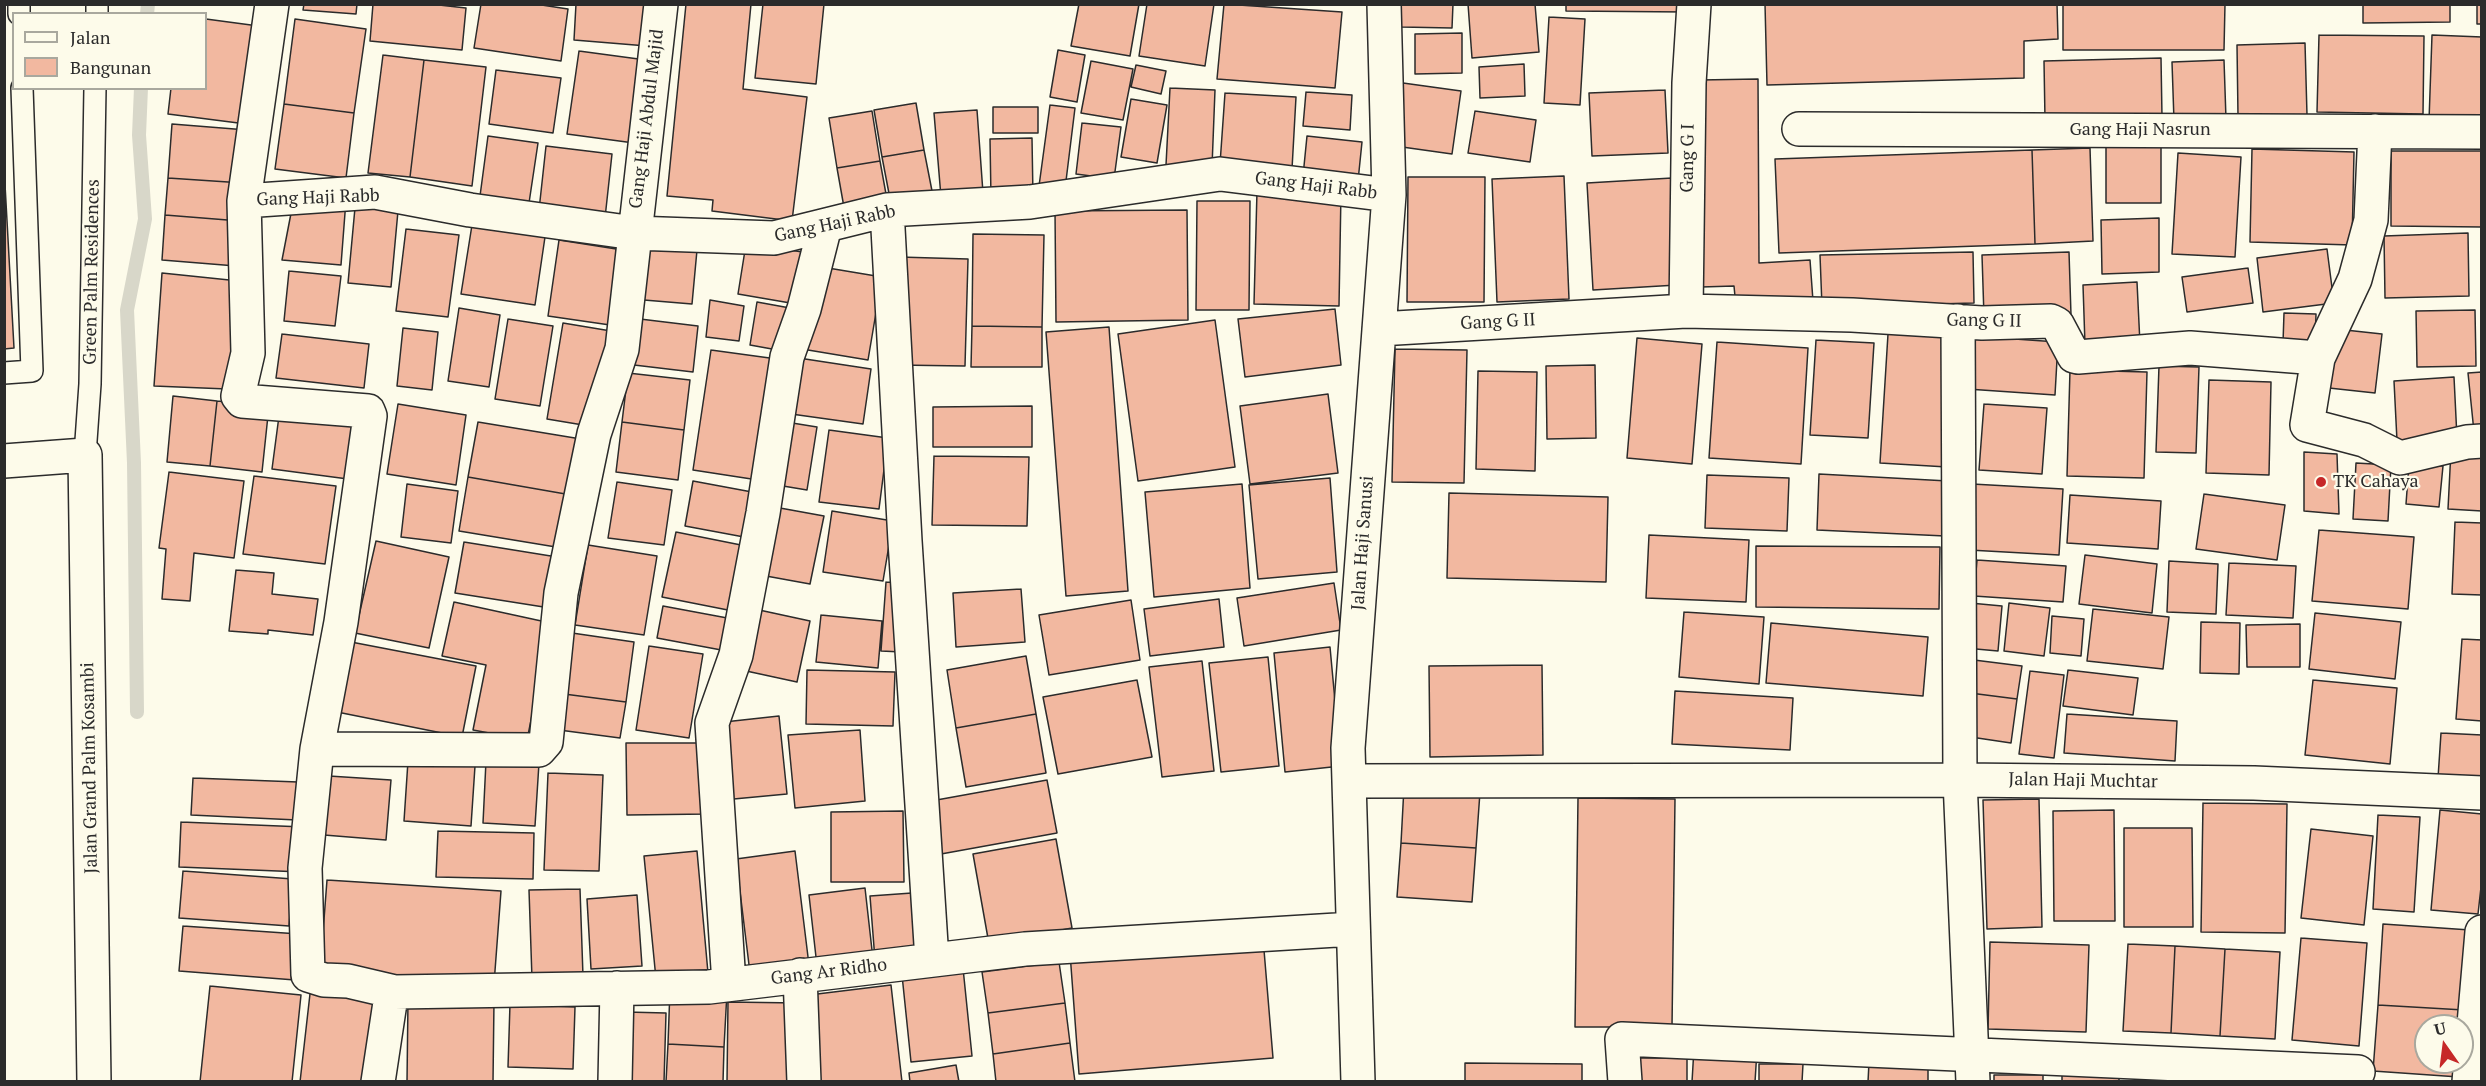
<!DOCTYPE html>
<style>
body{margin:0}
#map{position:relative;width:2486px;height:1086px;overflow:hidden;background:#fdfbea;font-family:"PT Serif",serif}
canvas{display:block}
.frame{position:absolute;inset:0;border:6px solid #2b2b2b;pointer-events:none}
.legend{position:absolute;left:12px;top:12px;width:195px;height:78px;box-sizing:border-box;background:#fdfbea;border:2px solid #a9a89e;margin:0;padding:8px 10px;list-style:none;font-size:18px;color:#2b2b2b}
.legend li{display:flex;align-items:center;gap:12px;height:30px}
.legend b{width:30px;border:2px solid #a9a89e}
.north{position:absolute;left:2414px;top:1014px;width:60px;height:60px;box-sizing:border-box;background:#fdfbea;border:2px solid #a9a89e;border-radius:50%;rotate:346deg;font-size:16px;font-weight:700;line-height:24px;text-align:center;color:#2b2b2b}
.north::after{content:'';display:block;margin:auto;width:21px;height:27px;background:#c62828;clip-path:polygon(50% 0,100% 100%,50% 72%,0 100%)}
</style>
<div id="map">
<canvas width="2486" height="1086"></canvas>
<div class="frame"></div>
<ul class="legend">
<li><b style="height:8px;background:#fdfbea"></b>Jalan</li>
<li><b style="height:16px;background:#f2b8a0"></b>Bangunan</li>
</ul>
<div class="north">U</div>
</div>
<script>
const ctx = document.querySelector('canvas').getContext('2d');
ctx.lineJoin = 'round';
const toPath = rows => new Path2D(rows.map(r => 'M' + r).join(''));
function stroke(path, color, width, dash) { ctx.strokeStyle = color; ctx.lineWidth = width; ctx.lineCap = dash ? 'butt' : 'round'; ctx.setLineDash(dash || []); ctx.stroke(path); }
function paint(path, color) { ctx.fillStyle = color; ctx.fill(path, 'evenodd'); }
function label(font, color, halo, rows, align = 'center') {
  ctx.font = font + ' "PT Serif",serif'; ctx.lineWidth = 4.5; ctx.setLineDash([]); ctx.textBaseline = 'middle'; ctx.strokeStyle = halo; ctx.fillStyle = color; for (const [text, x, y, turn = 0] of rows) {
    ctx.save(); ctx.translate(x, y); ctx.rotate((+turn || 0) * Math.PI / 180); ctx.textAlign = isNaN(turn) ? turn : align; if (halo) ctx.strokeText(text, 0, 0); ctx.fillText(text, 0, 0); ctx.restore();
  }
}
stroke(toPath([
 [147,14,148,4],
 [137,712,134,463,127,310,145,219,139,135,141,88]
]), '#d8d7c9', 14);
const building = toPath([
 [304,4,357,4,356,14,303,10,304,4],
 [373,4,430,4,466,8,462,50,370,41,373,4],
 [481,4,535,4,568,9,561,61,474,48,481,4],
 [576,4,650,4,647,46,574,40,576,4],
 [686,4,751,4,743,89,807,97,792,221,712,211,713,200,667,196,686,4],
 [763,4,824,4,816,84,755,78,763,4],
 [1079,4,1139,4,1130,56,1071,46,1079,4],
 [1147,4,1214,4,1205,66,1139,56,1147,4],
 [1224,4,1342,12,1335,88,1217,79,1224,4],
 [1401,4,1453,4,1452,28,1401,27,1401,4],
 [1468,4,1535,4,1539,52,1472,58,1468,4],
 [1566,4,1687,4,1687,12,1566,11,1566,4],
 [1765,4,2057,4,2058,39,2024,41,2024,78,1767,85,1765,4],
 [2063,4,2225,4,2224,50,2063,50,2063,4],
 [2363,4,2450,4,2450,22,2363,23,2363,4],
 [2477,4,2482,4,2482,24,2477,24,2477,4],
 [1549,17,1585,19,1580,105,1544,103,1549,17],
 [206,19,266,27,254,125,168,114,171,88,206,88,206,19],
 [295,19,366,29,354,113,284,104,295,19],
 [1462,33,1462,73,1415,74,1415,34,1462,33],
 [2319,35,2424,36,2423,114,2317,112,2319,35],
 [2432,35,2482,37,2482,123,2429,121,2432,35],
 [2305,43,2307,115,2238,116,2237,45,2305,43],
 [1058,50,1085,55,1077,102,1050,97,1058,50],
 [579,51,646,60,634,143,567,134,579,51],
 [383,55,424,60,410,177,368,173,383,55],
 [2161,58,2162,117,2045,120,2044,61,2161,58],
 [424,60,486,67,472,186,410,177,424,60],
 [2224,60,2226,119,2174,121,2172,62,2224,60],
 [1091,61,1133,69,1123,120,1081,113,1091,61],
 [1524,64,1525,96,1480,98,1479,67,1524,64],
 [1136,65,1166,71,1161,94,1131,87,1136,65],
 [496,70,561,78,553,133,489,124,496,70],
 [1758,79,1759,263,1810,260,1813,301,1736,307,1734,286,1701,287,1700,80,1758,79],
 [1403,83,1461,91,1452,154,1395,146,1403,83],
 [1170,88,1215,90,1212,167,1166,165,1170,88],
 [1665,90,1668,153,1592,156,1589,93,1665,90],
 [1306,92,1352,95,1350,130,1303,126,1306,92],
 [1225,93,1296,97,1292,169,1220,164,1225,93],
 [1131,99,1167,105,1157,163,1121,157,1131,99],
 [916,103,924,150,882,157,874,110,916,103],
 [284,104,354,113,346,178,275,169,284,104],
 [1050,105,1075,108,1065,189,1039,186,1050,105],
 [993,107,1038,107,1038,133,993,133,993,107],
 [977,110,983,193,941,197,934,113,977,110],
 [872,111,880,161,837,168,829,118,872,111],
 [1475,111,1536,120,1530,162,1468,153,1475,111],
 [1082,123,1121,127,1114,179,1076,174,1082,123],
 [172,124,247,130,243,183,168,178,172,124],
 [488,136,538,143,529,203,480,196,488,136],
 [1307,136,1362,142,1358,181,1303,176,1307,136],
 [1032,138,1033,197,991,198,990,139,1032,138],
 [2106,140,2161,140,2161,203,2106,203,2106,140],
 [546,146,612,154,605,218,539,210,546,146],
 [2090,148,2093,241,2035,244,2032,150,2090,148],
 [2252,149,2354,152,2352,245,2250,242,2252,149],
 [924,150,933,196,891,204,882,157,924,150],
 [2032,150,2035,244,1779,253,1775,159,2032,150],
 [2391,151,2482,151,2482,227,2391,226,2391,151],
 [2178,153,2241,157,2235,257,2172,254,2178,153],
 [880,161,888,205,845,213,837,168,880,161],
 [4,166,14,348,4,349,4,166],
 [1564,176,1569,299,1497,302,1492,179,1564,176],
 [1408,177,1485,177,1484,302,1407,302,1408,177],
 [168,178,243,183,240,221,165,215,168,178],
 [1672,178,1677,285,1593,290,1587,183,1672,178],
 [1257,191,1341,192,1339,306,1254,304,1257,191],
 [356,197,399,200,391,287,348,283,356,197],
 [346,200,341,265,282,260,293,203,346,200],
 [1197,201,1250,201,1249,310,1196,310,1197,201],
 [1187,210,1188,320,1056,322,1055,211,1187,210],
 [165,215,240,221,236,266,162,260,165,215],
 [2159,218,2159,272,2102,274,2101,220,2159,218],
 [472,225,545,237,535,305,461,294,472,225],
 [406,229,459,235,448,317,396,311,406,229],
 [2468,233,2469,296,2385,298,2384,236,2468,233],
 [973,234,1044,235,1042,327,972,326,973,234],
 [559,240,629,251,617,326,548,316,559,240],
 [746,244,810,253,802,305,738,294,746,244],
 [637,246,697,250,692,304,632,299,637,246],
 [2327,249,2334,303,2263,312,2257,258,2327,249],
 [1973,252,1974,303,1822,307,1820,255,1973,252],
 [2069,252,2071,315,1984,317,1982,255,2069,252],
 [899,257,968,259,965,366,897,365,899,257],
 [816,266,882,277,868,360,802,349,816,266],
 [2248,268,2253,303,2187,312,2182,277,2248,268],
 [289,271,341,276,335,326,284,321,289,271],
 [162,273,239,281,227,389,154,386,162,273],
 [2137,282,2140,344,2085,345,2083,285,2137,282],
 [710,300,744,306,739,341,706,337,710,300],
 [757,302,790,308,783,351,750,345,757,302],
 [459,308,500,315,489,387,448,381,459,308],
 [1335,309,1341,365,1245,377,1238,319,1335,309],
 [2475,310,2476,366,2417,367,2416,311,2475,310],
 [2284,313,2316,314,2315,344,2283,343,2284,313],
 [508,319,553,326,540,406,495,399,508,319],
 [640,319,698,326,693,372,634,365,640,319],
 [1215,320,1235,467,1138,481,1118,334,1215,320],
 [563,323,611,331,595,427,547,419,563,323],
 [972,326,1042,327,1042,367,971,367,972,326],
 [1109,327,1128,591,1066,596,1046,332,1109,327],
 [403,328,438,332,432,390,397,386,403,328],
 [2336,329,2382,334,2375,393,2329,388,2336,329],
 [282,334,369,344,364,388,276,378,282,334],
 [1888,334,1954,337,1947,467,1880,463,1888,334],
 [1971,336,2058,342,2055,395,1967,389,1971,336],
 [1637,338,1702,344,1692,464,1627,458,1637,338],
 [1816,340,1874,343,1868,438,1810,435,1816,340],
 [1717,342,1808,348,1801,464,1709,458,1717,342],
 [1395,349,1467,350,1464,483,1392,482,1395,349],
 [711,350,777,359,758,480,693,470,711,350],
 [792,357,871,369,863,424,784,413,792,357],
 [1595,365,1596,438,1547,439,1546,366,1595,365],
 [2159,366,2199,367,2196,453,2156,452,2159,366],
 [2070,370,2147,372,2144,478,2067,476,2070,370],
 [1478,371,1537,372,1535,471,1476,469,1478,371],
 [2482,372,2482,431,2474,432,2468,373,2482,372],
 [628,373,690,380,684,430,622,422,628,373],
 [2454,377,2457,438,2397,441,2394,381,2454,377],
 [2209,380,2271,382,2269,475,2206,473,2209,380],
 [1328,394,1338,473,1250,484,1240,406,1328,394],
 [173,396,217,401,210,466,167,462,173,396],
 [217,401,269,406,262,472,210,466,217,401],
 [398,404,466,415,456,485,387,474,398,404],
 [1984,404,2047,408,2042,474,1979,470,1984,404],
 [1032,406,1032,447,933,447,933,407,1032,406],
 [279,416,361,424,348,479,272,469,279,416],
 [478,422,587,440,577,496,468,477,478,422],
 [622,422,684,430,678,480,616,472,622,422],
 [786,422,817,427,807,490,777,485,786,422],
 [829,430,888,438,879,509,819,502,829,430],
 [2451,450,2482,451,2482,511,2448,509,2451,450],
 [2304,452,2337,454,2339,514,2304,511,2304,452],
 [934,456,1029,457,1027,526,932,525,934,456],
 [2356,463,2391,465,2388,521,2353,519,2356,463],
 [2409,464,2443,466,2439,507,2406,504,2409,464],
 [169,472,244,481,234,558,194,553,190,601,162,599,166,549,159,548,169,472],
 [1819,474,1948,481,1945,536,1817,530,1819,474],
 [1707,475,1789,478,1787,531,1705,528,1707,475],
 [254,476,336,486,325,564,243,554,254,476],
 [468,477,577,496,568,549,459,531,468,477],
 [1330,478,1337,572,1258,579,1249,485,1330,478],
 [693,481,752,492,744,537,685,526,693,481],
 [617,482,672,490,664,545,608,538,617,482],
 [407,484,458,491,451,543,401,537,407,484],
 [1242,484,1250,588,1154,597,1145,492,1242,484],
 [1972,484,2063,489,2059,555,1969,550,1972,484],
 [1449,493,1608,497,1606,582,1447,578,1449,493],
 [2204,494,2285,505,2277,560,2196,549,2204,494],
 [2070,495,2161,501,2158,549,2067,543,2070,495],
 [769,506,824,516,810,584,755,574,769,506],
 [832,511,893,521,883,581,823,572,832,511],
 [2455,522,2482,523,2482,595,2452,594,2455,522],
 [2319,530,2414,537,2408,609,2312,601,2319,530],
 [676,532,751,547,738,612,662,597,676,532],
 [1649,535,1749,540,1746,602,1646,598,1649,535],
 [376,541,449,557,429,648,355,633,376,541],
 [464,542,557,557,550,608,455,593,464,542],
 [588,545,657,556,644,635,575,625,588,545],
 [1756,546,1940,547,1939,609,1756,607,1756,546],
 [2085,555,2157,564,2152,613,2079,604,2085,555],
 [1977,560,2066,566,2063,602,1974,596,1977,560],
 [2169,561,2218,564,2216,614,2167,612,2169,561],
 [2229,563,2296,566,2293,618,2226,615,2229,563],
 [236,570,274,573,272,594,318,599,313,635,268,630,268,634,229,631,236,570],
 [886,582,907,583,902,652,881,651,886,582],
 [1334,583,1341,630,1244,646,1237,598,1334,583],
 [1021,589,1025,642,956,647,953,593,1021,589],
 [1219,599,1224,647,1150,656,1144,609,1219,599],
 [1131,600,1140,660,1049,675,1039,615,1131,600],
 [454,602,546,622,537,665,542,666,527,740,473,730,486,665,442,656,454,602],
 [1970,603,2002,606,1998,651,1965,648,1970,603],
 [2009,603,2050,608,2044,656,2004,651,2009,603],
 [663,606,738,620,732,652,657,638,663,606],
 [750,608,810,621,797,682,737,669,750,608],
 [2093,609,2169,617,2163,669,2087,661,2093,609],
 [1684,612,1764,617,1759,684,1679,677,1684,612],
 [2315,613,2401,622,2395,679,2309,669,2315,613],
 [821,615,882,621,878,668,816,662,821,615],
 [2052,616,2084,619,2081,656,2050,653,2052,616],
 [2201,622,2240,623,2239,674,2200,673,2201,622],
 [1771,623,1928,637,1923,696,1766,683,1771,623],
 [2300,624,2300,667,2247,667,2246,625,2300,624],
 [572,633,634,642,626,702,564,694,572,633],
 [2462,639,2482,640,2482,721,2456,719,2462,639],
 [351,642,476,666,462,737,337,712,351,642],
 [649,646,703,654,689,738,636,730,649,646],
 [1330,647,1341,766,1285,772,1274,653,1330,647],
 [1026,656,1036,714,956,728,947,670,1026,656],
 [1268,657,1279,766,1221,772,1209,663,1268,657],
 [1974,660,2022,666,2017,699,1970,693,1974,660],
 [1202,661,1214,771,1162,777,1149,667,1202,661],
 [1542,665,1543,755,1430,757,1429,666,1542,665],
 [807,670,895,672,893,726,806,724,807,670],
 [2068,670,2138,678,2133,715,2063,706,2068,670],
 [2030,671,2064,675,2054,758,2019,754,2030,671],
 [1137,680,1152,757,1058,774,1043,697,1137,680],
 [2313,680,2397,688,2390,764,2305,755,2313,680],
 [1675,691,1793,698,1790,750,1672,744,1675,691],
 [1970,693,2017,699,2011,743,1964,736,1970,693],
 [564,694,626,702,620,738,559,730,564,694],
 [1036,714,1046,773,966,787,956,728,1036,714],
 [2067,714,2177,721,2175,761,2064,753,2067,714],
 [779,716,787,794,723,800,715,723,779,716],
 [860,730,865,801,795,808,788,735,860,730],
 [2441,733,2482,735,2482,781,2438,778,2441,733],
 [626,743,708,743,709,814,627,815,626,743],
 [408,761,475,766,471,826,404,821,408,761],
 [486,761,539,763,535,826,483,823,486,761],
 [548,773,603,775,599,871,544,870,548,773],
 [329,776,391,780,386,840,324,835,329,776],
 [193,778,298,782,297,820,191,815,193,778],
 [1047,780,1057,833,941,854,931,801,1047,780],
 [1404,787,1480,792,1476,848,1401,843,1404,787],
 [1578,798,1675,799,1672,1027,1575,1027,1578,798],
 [2039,799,2042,927,1987,929,1983,800,2039,799],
 [2203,803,2287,804,2285,933,2201,932,2203,803],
 [2114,810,2115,921,2054,921,2053,811,2114,810],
 [2440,810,2482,814,2482,878,2478,914,2431,910,2440,810],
 [903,811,904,882,831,882,831,812,903,811],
 [2378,815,2420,817,2414,912,2373,909,2378,815],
 [181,822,304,827,302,872,179,867,181,822],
 [2124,828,2192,828,2193,927,2124,927,2124,828],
 [2311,829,2373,836,2364,925,2301,918,2311,829],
 [438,831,534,833,533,879,436,877,438,831],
 [1056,839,1072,928,989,944,973,854,1056,839],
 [1401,843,1476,848,1472,902,1397,897,1401,843],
 [697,851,708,973,656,979,644,856,697,851],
 [795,851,809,965,750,973,736,859,795,851],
 [183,871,293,879,289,926,179,918,183,871],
 [327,880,501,891,494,984,320,972,327,880],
 [865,888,873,959,817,966,809,895,865,888],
 [580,889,583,976,532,979,529,890,580,889],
 [926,892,929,956,875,960,870,896,926,892],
 [637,895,642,966,591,969,587,899,637,895],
 [2383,924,2470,930,2464,1010,2378,1005,2383,924],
 [183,926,299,934,295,980,179,971,183,926],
 [1263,938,1273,1058,1079,1074,1070,953,1263,938],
 [2301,938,2367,943,2359,1046,2292,1040,2301,938],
 [1990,942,2089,945,2086,1032,1988,1029,1990,942],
 [2128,944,2175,946,2171,1033,2123,1031,2128,944],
 [2175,946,2225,949,2220,1036,2171,1033,2175,946],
 [2225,949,2280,952,2275,1039,2220,1036,2225,949],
 [1059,962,1065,1003,988,1013,982,972,1059,962],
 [963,968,972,1056,911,1062,902,975,963,968],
 [311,985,383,992,374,1082,300,1082,311,985],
 [891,985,902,1082,818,1082,809,995,891,985],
 [210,986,301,995,292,1082,200,1082,210,986],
 [670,989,727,992,724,1047,668,1044,670,989],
 [408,1000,494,1001,493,1082,407,1082,408,1000],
 [728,1002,798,1003,797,1082,727,1082,728,1002],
 [1065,1003,1070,1043,993,1054,988,1013,1065,1003],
 [510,1004,575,1007,573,1069,508,1067,510,1004],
 [2378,1005,2464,1010,2462,1026,2426,1026,2426,1062,2460,1062,2459,1077,2373,1071,2378,1005],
 [626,1012,666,1013,664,1082,623,1082,626,1012],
 [1070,1043,1075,1082,996,1082,993,1054,1070,1043],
 [668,1044,724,1047,723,1082,666,1082,668,1044],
 [1694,1048,1757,1050,1755,1082,1692,1082,1694,1048],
 [1632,1058,1687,1058,1687,1082,1631,1082,1632,1058],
 [1869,1062,1928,1063,1928,1082,1868,1082,1869,1062],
 [1465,1063,1582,1064,1582,1082,1465,1082,1465,1063],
 [1759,1064,1803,1064,1802,1082,1759,1082,1759,1064],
 [956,1065,959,1082,910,1082,909,1073,956,1065],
 [2062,1071,2119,1072,2119,1082,2062,1082,2062,1071],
 [1994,1075,2043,1075,2043,1082,1994,1082,1994,1075]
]);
paint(building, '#f2b8a0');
stroke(building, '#2b2b2b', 1.5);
const lane = toPath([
 [19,4,19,14],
 [97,14,97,4],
 [4,373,32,371,22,88],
 [85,455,90,384,95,88]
]);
const street = toPath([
 [272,4,244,201,248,353,238,396,242,401,368,411,370,416,341,622,317,749],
 [1799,129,2482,132],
 [2375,131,2371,220,2355,279,2318,358,2307,425,2364,440,2400,458,2467,442,2482,441],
 [244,201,375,192,470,210,634,233,774,238,887,210,1030,202,1220,174,1389,195],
 [887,210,905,541,932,960],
 [1686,311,1689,83,1694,4],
 [1958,321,1960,780,1973,1082],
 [1379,329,1686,311,1852,315,1982,323,2051,321,2057,324,2074,356,2078,357,2190,348,2318,358],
 [4,461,85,455,94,1082],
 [1349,781,1960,780,2254,783,2482,793],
 [800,975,804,1082],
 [729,984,712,723,736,655,763,513,787,357,804,309,825,226],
 [395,992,348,981,324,980,308,975,305,868,317,749,539,750,546,742,561,593,594,434,622,349,661,4],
 [378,1082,391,996,395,992,709,987,1025,949,1353,929],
 [615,1082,617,988],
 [1358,1082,1348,748,1389,195,1384,4],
 [1625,1082,1622,1039,2358,1072],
 [2469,1082,2482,932]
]);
stroke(lane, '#2b2b2b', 24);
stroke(street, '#2b2b2b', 36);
stroke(lane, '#fdfbea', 21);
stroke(street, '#fdfbea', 33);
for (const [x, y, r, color] of [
 [2321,482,6,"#c62828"]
]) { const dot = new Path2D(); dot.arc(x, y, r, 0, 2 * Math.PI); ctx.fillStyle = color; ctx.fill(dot); stroke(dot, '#fdfbea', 2); }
label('18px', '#2b2b2b', '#fdfbea', [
 ["Gang Haji Abdul Majid",647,119,-83],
 ["Gang Haji Nasrun",2140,130],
 ["Gang G I",1688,158,-89],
 ["Gang Haji Rabb",1316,186,7],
 ["Gang Haji Rabb",318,198,-2],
 ["Gang Haji Rabb",835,224,-12],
 ["Green Palm Residences",92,272,-89],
 ["Gang G II",1984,321,1],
 ["Gang G II",1498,322,-3],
 ["Jalan Haji Sanusi",1363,543,-86],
 ["Jalan Grand Palm Kosambi",90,768,-91],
 ["Jalan Haji Muchtar",2083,781,1],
 ["Gang Ar Ridho",829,972,-7]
]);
label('18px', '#2b2b2b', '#fdfbea', [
 ["TK Cahaya",2333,482]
], 'left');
</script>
